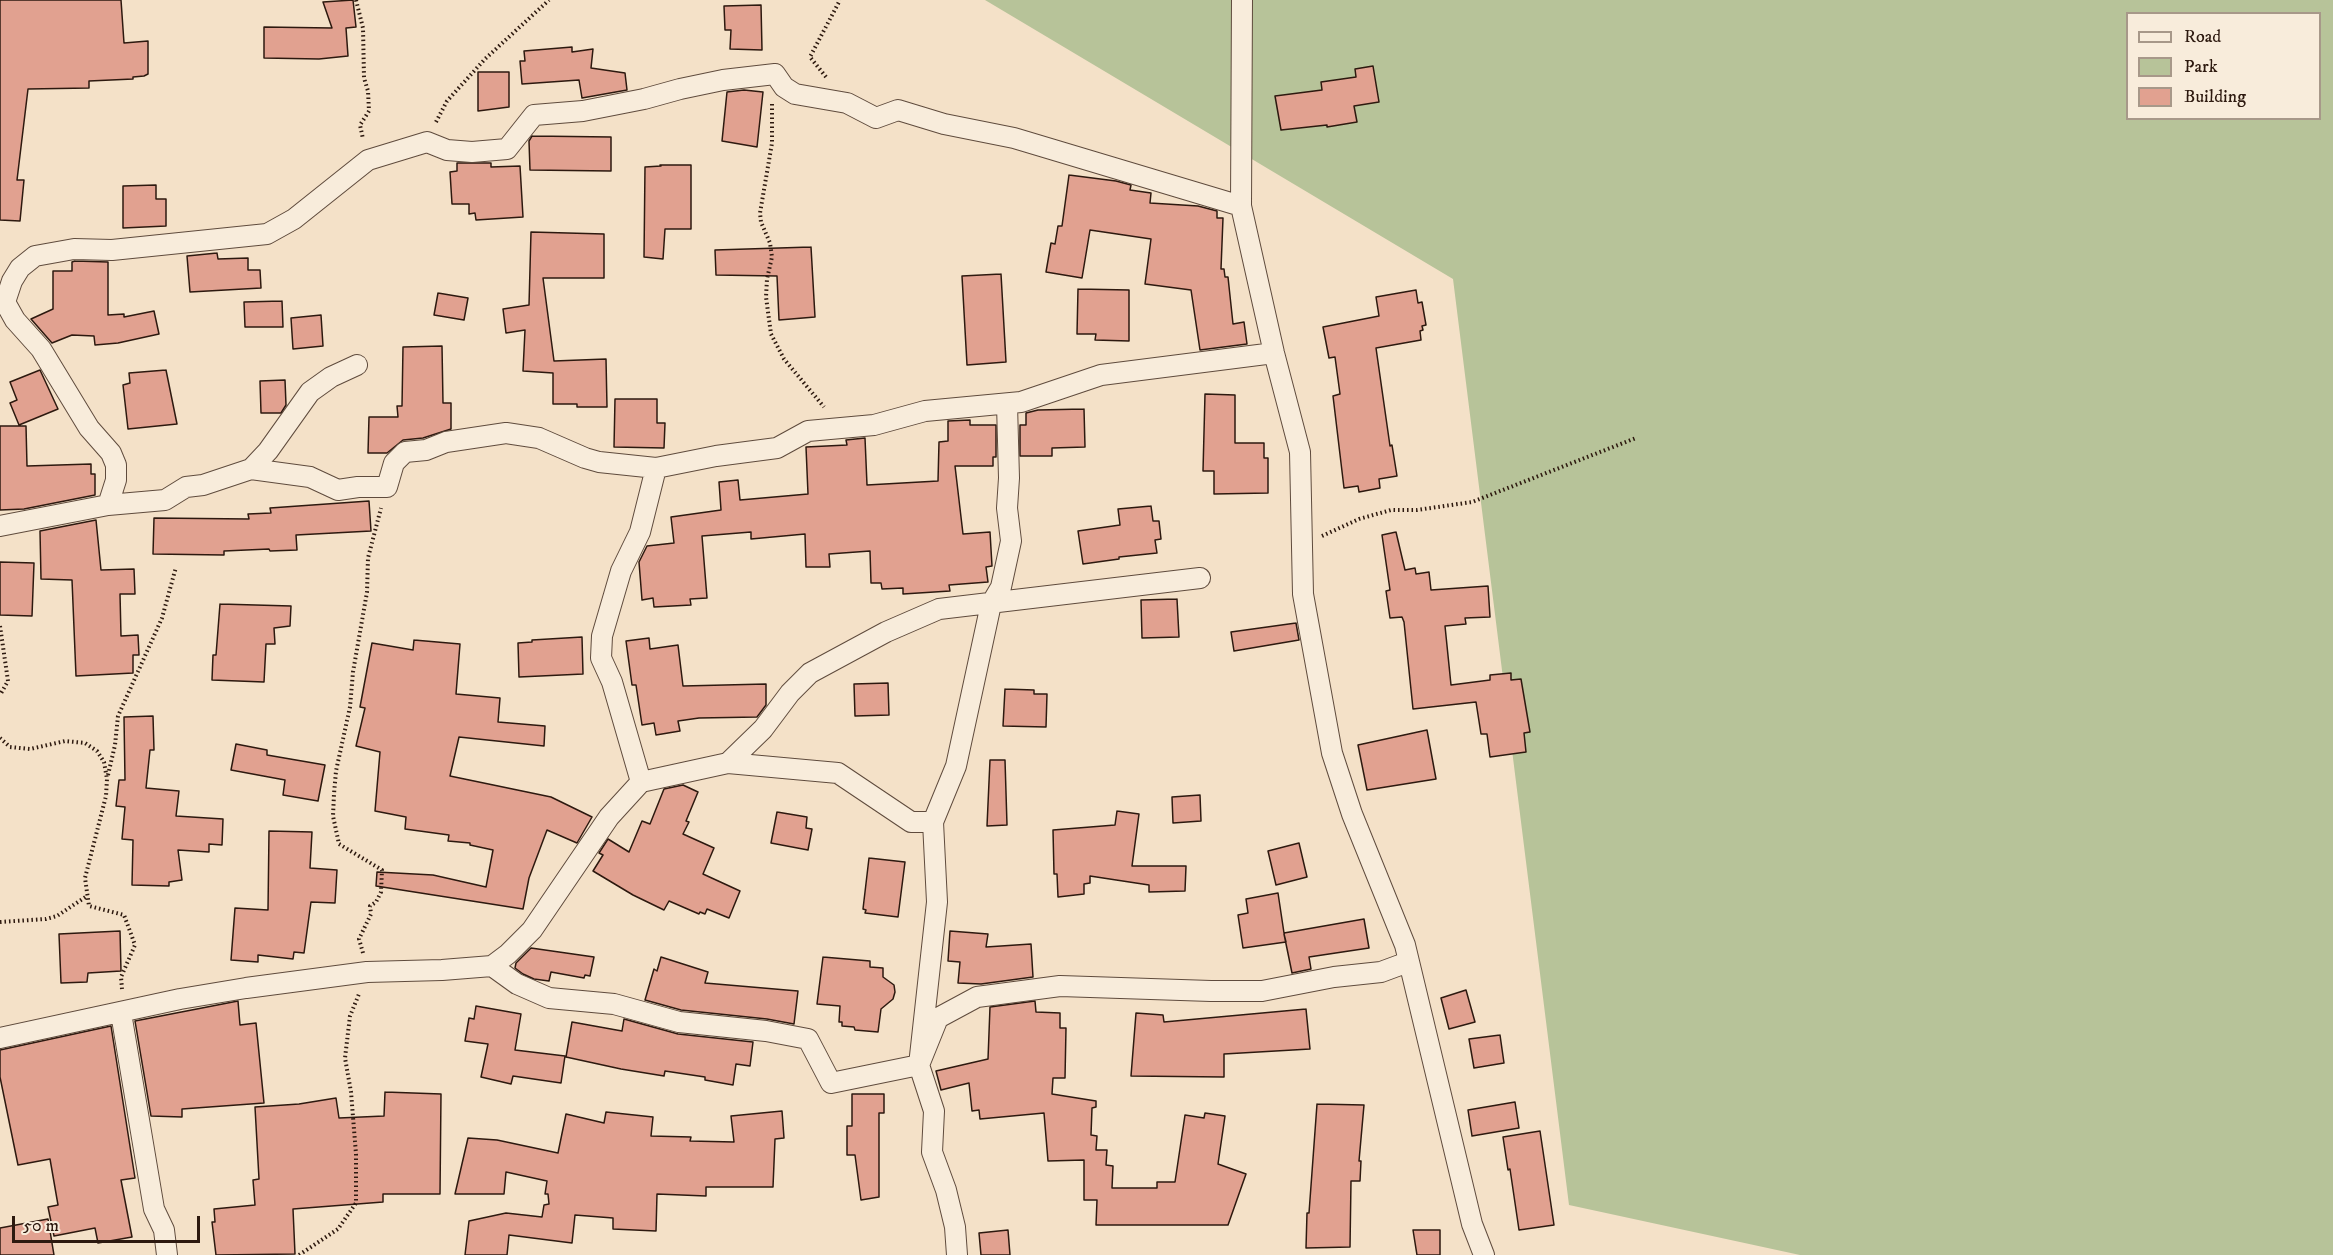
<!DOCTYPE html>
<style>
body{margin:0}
#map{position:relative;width:2333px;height:1255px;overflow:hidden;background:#f4e1c8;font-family:"IM FELL DW Pica",serif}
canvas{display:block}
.legend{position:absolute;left:2126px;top:12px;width:195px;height:108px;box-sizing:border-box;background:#f8ecdb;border:2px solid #a79889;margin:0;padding:8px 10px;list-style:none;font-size:18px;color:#2d190f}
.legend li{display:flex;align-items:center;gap:12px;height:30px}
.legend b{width:30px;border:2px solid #a79889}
.scale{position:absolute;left:12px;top:1216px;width:188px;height:27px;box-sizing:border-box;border:3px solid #2d190f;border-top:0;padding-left:8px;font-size:18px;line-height:21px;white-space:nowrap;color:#2d190f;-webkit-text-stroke:4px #f8ecdb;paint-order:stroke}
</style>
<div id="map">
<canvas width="2333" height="1255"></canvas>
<ul class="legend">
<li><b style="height:8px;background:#f8ecdb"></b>Road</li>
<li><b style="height:16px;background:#b7c399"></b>Park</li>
<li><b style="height:16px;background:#e1a190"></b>Building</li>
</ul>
<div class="scale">50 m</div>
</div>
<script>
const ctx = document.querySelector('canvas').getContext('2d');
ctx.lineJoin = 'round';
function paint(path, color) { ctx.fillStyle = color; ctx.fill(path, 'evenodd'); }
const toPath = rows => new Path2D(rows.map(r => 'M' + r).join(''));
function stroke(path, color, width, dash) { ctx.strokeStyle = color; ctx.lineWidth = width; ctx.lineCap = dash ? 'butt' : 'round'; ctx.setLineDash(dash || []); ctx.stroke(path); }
paint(toPath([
 [985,0,2333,0,2333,1255,1800,1255,1569,1205,1453,279],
 [2128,14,2320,14,2320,118,2128,118]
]), '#b7c399');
const building = toPath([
 [0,0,121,0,124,43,148,41,148,74,144,76,133,77,133,79,89,81,89,88,28,89,17,180,24,180,20,221,0,220,0,0],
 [353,0,356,27,346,28,348,56,319,59,264,58,264,27,332,28,323,2,353,0],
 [761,5,762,50,730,49,731,30,725,30,724,6,761,5],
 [572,47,572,52,593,49,591,68,625,73,627,90,582,98,579,80,522,84,520,61,525,61,524,51,572,47],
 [1373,66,1379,102,1354,106,1357,122,1327,127,1327,125,1281,130,1275,96,1322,90,1321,82,1356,77,1355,69,1373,66],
 [478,72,509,72,509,107,478,111,478,72],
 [744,90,763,92,757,147,722,141,727,92,744,90],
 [532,136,611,137,611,171,530,170,529,141,532,136],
 [457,163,491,163,491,167,520,166,523,217,476,220,475,213,469,214,469,204,452,204,450,172,457,171,457,163],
 [660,165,691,165,691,229,665,229,663,259,644,257,645,167,661,166,660,165],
 [1069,175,1116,181,1131,185,1130,190,1151,193,1150,203,1198,206,1217,211,1217,218,1223,218,1221,269,1224,269,1225,277,1228,277,1233,324,1244,322,1247,344,1200,350,1191,290,1145,284,1151,239,1090,230,1082,278,1046,272,1051,243,1055,244,1058,226,1062,226,1069,175],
 [156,185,156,199,166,199,166,226,123,228,123,186,156,185],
 [531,232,604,234,604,278,543,278,554,361,606,359,607,407,577,407,577,404,553,404,553,373,523,371,525,330,506,333,503,309,529,305,531,232],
 [811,247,815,317,779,320,777,276,716,275,715,250,811,247],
 [217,253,218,259,248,258,248,270,260,270,261,288,190,292,187,256,217,253],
 [75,261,108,262,108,315,124,314,124,317,154,311,159,334,118,343,95,345,94,336,72,335,52,343,31,319,53,309,53,271,72,271,72,262,75,261],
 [1001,274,1006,362,967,365,962,276,1001,274],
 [1078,289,1129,290,1129,341,1095,340,1096,334,1077,334,1078,289],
 [1416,290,1418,303,1422,302,1426,325,1422,326,1423,330,1420,331,1421,340,1376,348,1390,446,1392,445,1397,476,1379,479,1380,488,1359,492,1358,486,1344,488,1333,396,1340,394,1335,357,1329,358,1323,327,1379,316,1376,297,1416,290],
 [438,293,468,298,464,320,434,315,438,293],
 [282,301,283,327,245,327,244,302,282,301],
 [321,315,323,346,293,349,291,318,321,315],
 [442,346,443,403,451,403,451,429,423,438,403,440,387,453,368,453,369,417,398,417,397,406,402,406,403,347,442,346],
 [40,370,58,409,19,425,10,403,17,400,10,382,40,370],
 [166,370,177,424,128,429,123,385,130,383,129,373,166,370],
 [285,380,286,405,281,413,261,413,260,381,285,380],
 [1205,394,1235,395,1235,443,1264,443,1264,458,1268,458,1268,493,1214,494,1214,471,1203,471,1205,394],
 [615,399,657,399,657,423,665,423,664,448,614,447,615,399],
 [1084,409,1085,447,1052,448,1052,456,1020,456,1020,425,1026,425,1026,413,1038,410,1084,409],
 [970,420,970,425,996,425,996,457,993,457,993,466,955,466,963,534,990,532,992,566,986,567,988,582,949,585,950,591,903,594,903,588,882,589,881,583,871,583,870,551,829,554,830,567,806,567,805,534,751,539,751,532,702,536,707,598,690,599,691,605,654,607,653,598,642,600,639,562,647,546,674,543,671,517,721,510,719,482,738,480,740,500,808,494,806,447,847,445,846,440,865,438,867,485,938,481,939,442,948,441,948,421,970,420],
 [0,426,26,426,27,466,91,464,91,474,95,474,95,495,24,509,0,510,0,426],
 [369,501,371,531,296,535,297,550,270,551,269,549,224,551,224,555,153,554,154,518,249,519,248,514,271,513,270,508,369,501],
 [1151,506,1153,521,1159,521,1161,539,1155,540,1157,553,1119,557,1119,559,1083,564,1078,531,1120,525,1118,509,1151,506],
 [96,520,101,570,134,569,135,594,120,594,121,636,138,635,139,655,133,655,133,673,76,676,72,580,41,579,40,531,96,520],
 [1396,532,1405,570,1415,568,1416,574,1429,572,1431,590,1488,586,1490,617,1465,618,1466,624,1445,626,1451,685,1490,680,1490,675,1511,673,1511,680,1521,679,1530,732,1524,733,1526,752,1490,757,1487,734,1481,734,1476,702,1413,709,1404,622,1402,617,1390,618,1386,591,1390,590,1382,535,1396,532],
 [0,562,34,563,32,616,0,615,0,562],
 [1177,599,1179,637,1142,638,1141,600,1177,599],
 [220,604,291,606,290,626,274,628,275,644,266,644,264,682,212,680,213,655,216,655,220,604],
 [1296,623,1299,640,1234,651,1231,632,1296,623],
 [582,637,583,674,519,677,518,643,532,642,532,640,582,637],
 [649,638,650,649,678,645,683,686,766,684,766,705,757,717,699,718,678,721,680,731,656,735,654,723,642,725,636,685,632,685,626,641,649,638],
 [414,640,460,644,456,694,500,698,498,722,545,726,544,746,459,737,450,776,551,797,592,817,577,843,547,830,529,878,523,909,376,886,377,872,433,875,486,887,493,850,470,845,470,843,448,841,449,835,405,829,406,817,375,811,380,752,356,746,365,708,360,707,372,643,413,650,414,640],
 [888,683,889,715,855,716,854,684,888,683],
 [1005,689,1034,690,1034,694,1047,694,1046,727,1003,726,1005,689],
 [153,716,154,750,150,750,146,788,179,791,176,816,223,819,222,845,209,844,209,852,178,850,182,880,169,882,169,886,132,885,133,840,122,839,125,807,116,806,119,780,125,780,124,717,153,716],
 [1427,730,1436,779,1367,790,1358,745,1427,730],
 [236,744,267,750,267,755,325,765,318,801,283,795,285,780,231,770,236,744],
 [990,760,1005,760,1007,825,987,826,990,760],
 [683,785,698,792,686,821,689,822,683,834,714,848,703,874,740,891,729,918,707,909,705,914,700,912,699,914,669,901,664,910,633,895,593,871,603,855,599,853,608,839,629,852,642,821,650,824,664,789,683,785],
 [1200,795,1201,821,1173,823,1172,797,1200,795],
 [1117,811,1139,814,1132,866,1186,866,1185,891,1149,892,1149,885,1090,876,1090,883,1084,884,1084,894,1058,897,1057,874,1054,874,1053,830,1115,825,1117,811],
 [777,812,807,817,806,828,812,829,808,850,771,843,777,812],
 [269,831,312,832,310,868,337,870,335,903,311,902,304,953,294,952,293,959,258,955,258,962,231,960,235,908,268,910,269,831],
 [1299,843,1307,877,1276,885,1268,851,1299,843],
 [869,858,905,862,898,917,865,913,866,910,863,909,869,858],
 [1278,893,1284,933,1364,919,1369,948,1309,957,1311,969,1292,973,1284,934,1286,942,1243,948,1238,915,1248,913,1246,899,1278,893],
 [120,931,121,971,88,973,87,982,61,983,59,934,120,931],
 [950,931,988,934,986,947,1031,944,1033,977,981,984,958,983,960,962,948,961,950,931],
 [531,948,594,957,590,976,585,975,584,978,551,972,549,981,534,979,523,974,515,968,516,963,531,948],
 [661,957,708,972,705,983,798,991,794,1024,767,1019,681,1010,645,1000,654,969,657,971,661,957],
 [823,957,870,961,870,967,883,968,883,977,894,985,895,992,893,999,881,1009,878,1032,855,1030,854,1027,842,1026,842,1022,839,1022,840,1006,817,1004,823,957],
 [1466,990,1475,1022,1449,1029,1441,998,1466,990],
 [238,1001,240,1025,256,1023,264,1103,182,1109,182,1117,151,1116,135,1021,238,1001],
 [1035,1001,1036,1012,1060,1013,1060,1028,1066,1028,1065,1078,1053,1078,1052,1094,1096,1101,1096,1107,1092,1108,1091,1135,1097,1136,1096,1150,1107,1150,1106,1165,1113,1166,1112,1188,1157,1188,1157,1182,1175,1182,1185,1115,1204,1118,1205,1113,1225,1116,1218,1164,1246,1174,1228,1225,1096,1225,1097,1200,1084,1200,1084,1160,1048,1161,1044,1113,980,1119,979,1110,972,1111,969,1083,941,1090,936,1071,988,1059,990,1007,1035,1001],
 [476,1006,521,1014,515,1050,565,1056,561,1083,513,1076,511,1084,481,1077,488,1044,465,1041,469,1018,474,1019,476,1006],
 [1306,1009,1310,1049,1224,1054,1224,1077,1131,1076,1136,1013,1163,1015,1164,1022,1306,1009],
 [624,1019,678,1034,753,1042,750,1066,736,1064,733,1085,705,1080,705,1077,665,1071,664,1076,621,1069,566,1057,572,1022,622,1031,624,1019],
 [111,1026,135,1178,121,1180,132,1237,98,1243,95,1228,54,1236,48,1207,58,1205,50,1159,18,1165,0,1077,0,1050,111,1026],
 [1500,1035,1504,1063,1474,1068,1469,1039,1500,1035],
 [385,1092,441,1094,440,1194,383,1194,383,1202,293,1209,295,1254,216,1255,212,1222,215,1222,214,1209,255,1205,253,1180,259,1179,255,1107,299,1104,336,1098,339,1118,384,1116,385,1092],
 [852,1094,884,1094,884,1113,879,1113,879,1197,861,1200,855,1155,847,1155,847,1126,852,1126,852,1094],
 [1515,1102,1519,1128,1472,1136,1468,1110,1515,1102],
 [1317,1104,1364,1105,1359,1161,1361,1161,1360,1181,1351,1181,1350,1247,1306,1248,1307,1213,1309,1213,1317,1104],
 [782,1111,784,1138,775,1139,773,1187,706,1187,706,1196,657,1194,656,1231,613,1229,613,1218,575,1215,572,1243,509,1235,507,1255,465,1255,469,1221,506,1213,542,1217,544,1205,549,1204,548,1194,545,1194,547,1181,506,1172,504,1194,455,1194,468,1138,497,1140,558,1153,566,1114,604,1123,606,1112,653,1117,651,1136,691,1137,690,1141,734,1142,731,1116,782,1111],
 [1540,1131,1554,1225,1519,1230,1510,1169,1508,1170,1503,1137,1540,1131],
 [48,1219,54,1255,0,1255,0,1228,48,1219],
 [1008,1230,1010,1255,981,1255,979,1233,1008,1230],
 [1413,1230,1440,1230,1440,1255,1417,1255,1413,1230]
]);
paint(building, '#e1a190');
stroke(building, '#2d190f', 1.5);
const minor = toPath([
 [1242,0,1241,206,1274,353,1300,452,1303,594,1332,753,1352,814,1405,945,1472,1224,1484,1255],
 [251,469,268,451,310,392,331,377,357,365],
 [108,505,116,480,116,465,111,453,89,428,41,349,15,320,6,304,6,299,12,281,20,268,35,256,74,249,112,250,267,234,294,219,368,160,427,142,447,150,472,152,507,149,534,115,583,111,644,99,680,89,723,80,775,74,784,87,795,94,847,103,876,118,898,110,944,124,1014,138,1241,206],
 [0,526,108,505,165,500,186,487,203,485,251,469,310,477,338,490,358,487,387,487,394,463,405,452,426,450,446,442,506,433,539,438,585,458,599,462,656,468,716,456,777,448,808,431,874,425,925,411,1021,402,1101,375,1274,353],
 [728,763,838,773,911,822,933,822],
 [641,782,612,682,601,658,602,636,621,571,640,532,656,468],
 [492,966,517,984,549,998,614,1004,679,1022,766,1031,808,1039,831,1083,919,1065,938,1018,977,997,1060,986,1211,991,1262,991,1334,977,1381,972,1408,962],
 [121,1013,154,1209,164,1230,167,1255],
 [0,1038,180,999,246,988,367,972,442,970,492,966,508,954,532,930,609,817,641,782,728,763,763,729,790,693,810,673,886,632,939,609,1200,578],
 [957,1255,955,1227,946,1190,932,1152,934,1111,919,1065,937,902,933,822,956,766,991,604,1001,587,1011,541,1007,508,1009,478,1007,404]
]);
stroke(minor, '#5f4b3d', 22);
stroke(toPath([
 [356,0,363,28,364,78,368,91,369,111,360,125,363,139],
 [826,77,810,57,840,0],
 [772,104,772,143,760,213,761,222,770,243,772,257,767,279,766,297,771,334,784,359,824,407],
 [436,122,447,101,485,59,549,0],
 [1322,536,1359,519,1391,510,1417,510,1472,502,1636,438],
 [0,626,8,681,0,695],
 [0,738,10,747,30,749,65,741,85,743,97,751,104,762,107,779,106,796,85,878,89,906,124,915,135,945,121,977,122,989],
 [108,775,115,745,118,716,162,618,176,567],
 [0,922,46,919,57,916,87,896],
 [363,953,359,939,371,914,370,906,376,902,381,892,382,870,339,844,333,816,334,794,336,771,350,707,353,672,367,592,368,558,381,508],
 [299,1255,338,1229,356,1203,356,1154,351,1092,345,1058,350,1016,359,994]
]), '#2d190f', 4, [1.5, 3]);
stroke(minor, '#f8ecdb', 20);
</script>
